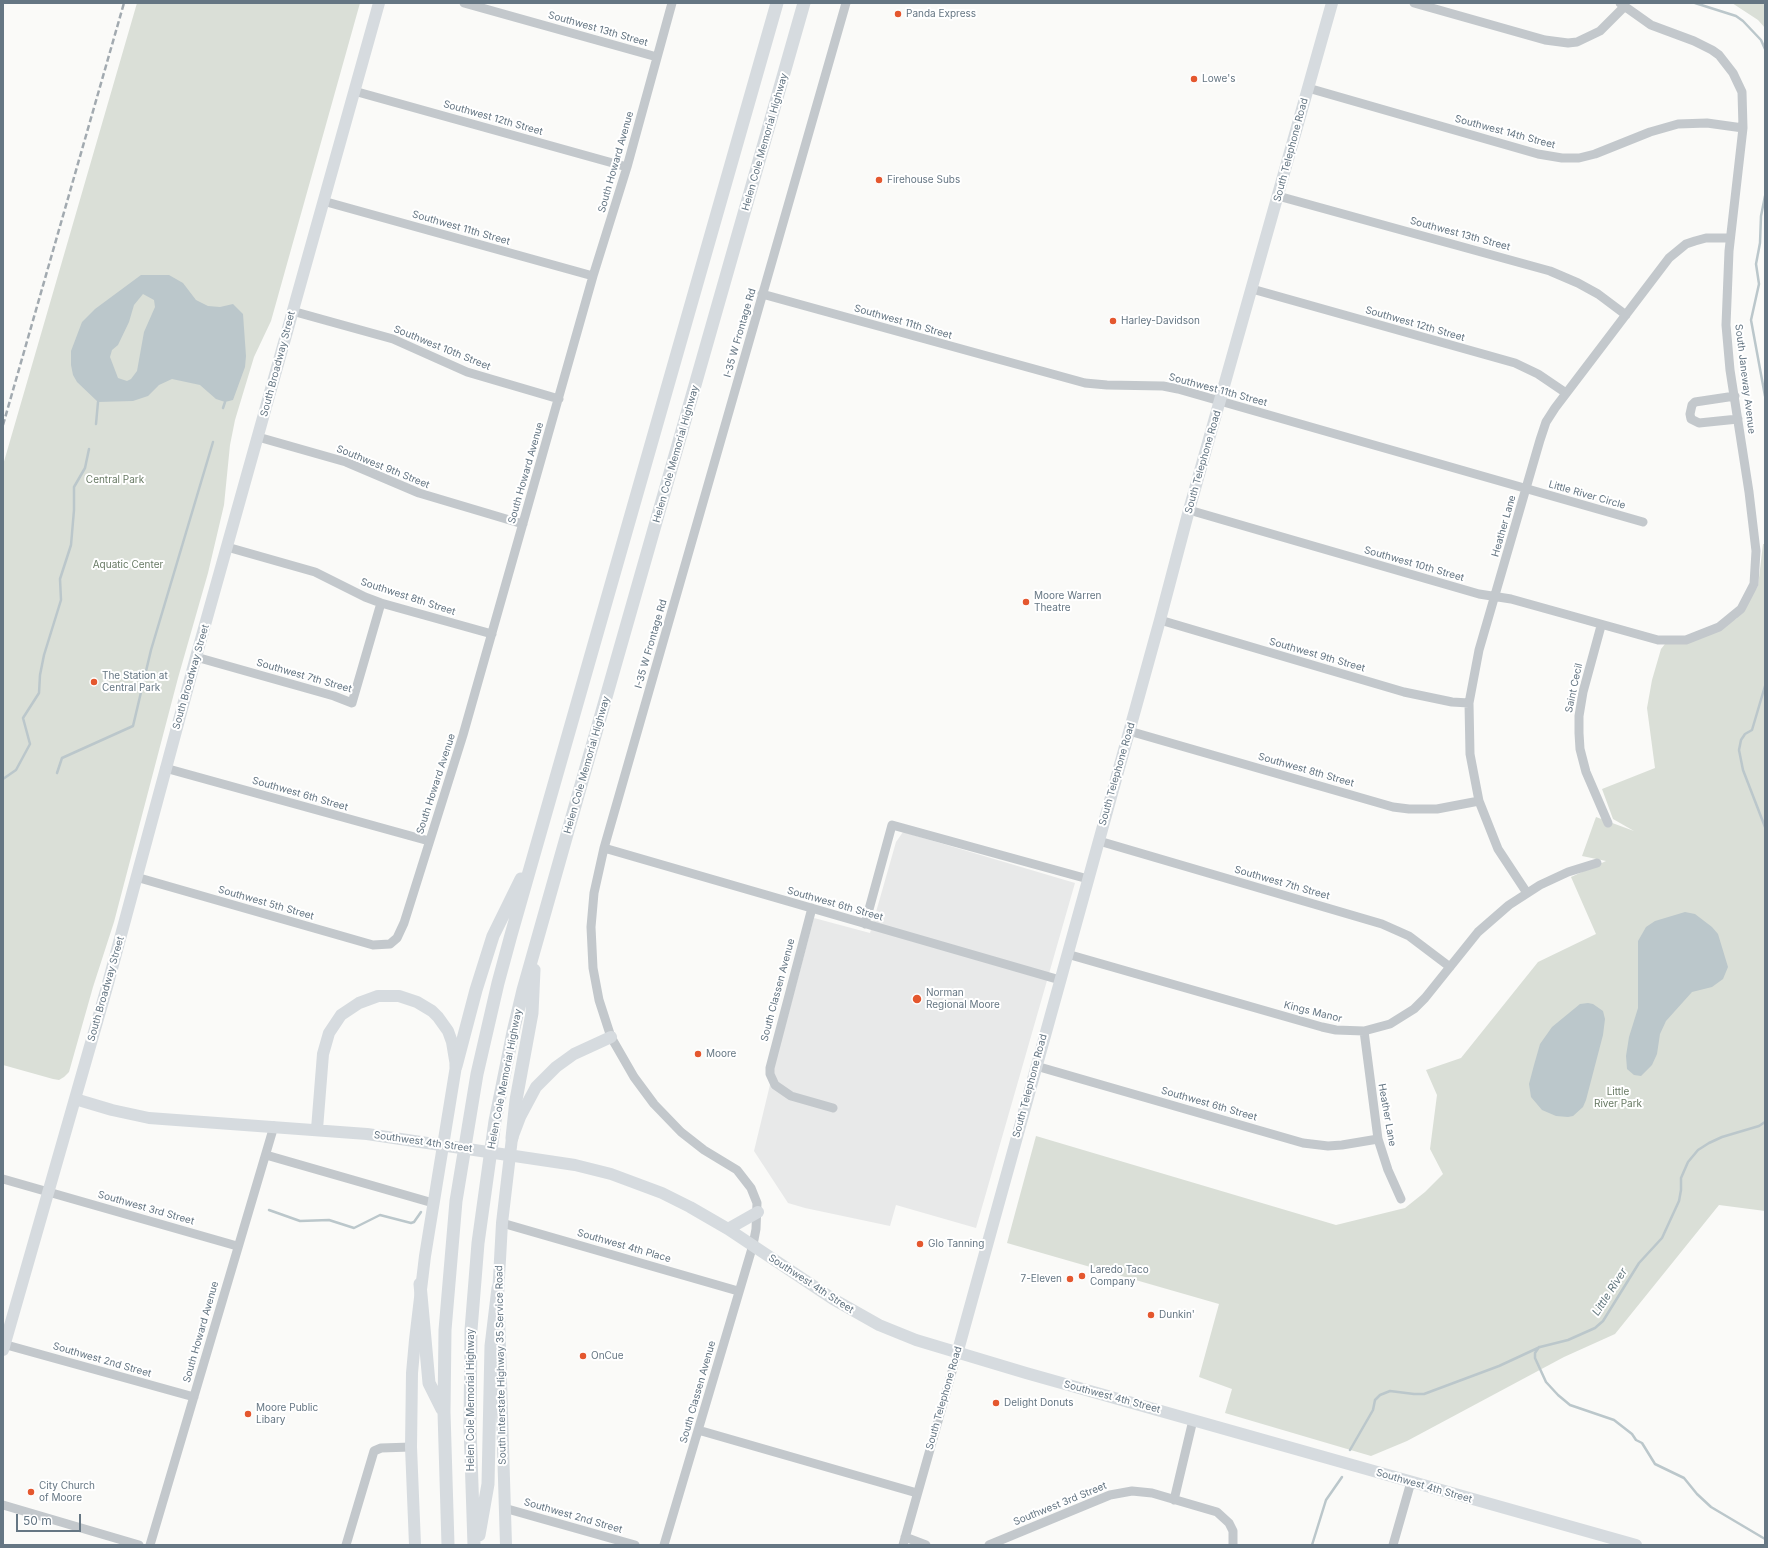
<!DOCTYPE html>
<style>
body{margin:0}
#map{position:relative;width:1768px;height:1548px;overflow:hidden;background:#fafaf8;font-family:Inter,sans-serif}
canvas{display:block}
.frame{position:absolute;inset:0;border:4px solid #657683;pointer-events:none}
.scale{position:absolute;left:16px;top:1514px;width:65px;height:18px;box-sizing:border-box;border:2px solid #657683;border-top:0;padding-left:5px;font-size:12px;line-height:14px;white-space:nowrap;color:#657683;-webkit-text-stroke:3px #fff;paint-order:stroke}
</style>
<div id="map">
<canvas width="1768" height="1548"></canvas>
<div class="frame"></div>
<div class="scale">50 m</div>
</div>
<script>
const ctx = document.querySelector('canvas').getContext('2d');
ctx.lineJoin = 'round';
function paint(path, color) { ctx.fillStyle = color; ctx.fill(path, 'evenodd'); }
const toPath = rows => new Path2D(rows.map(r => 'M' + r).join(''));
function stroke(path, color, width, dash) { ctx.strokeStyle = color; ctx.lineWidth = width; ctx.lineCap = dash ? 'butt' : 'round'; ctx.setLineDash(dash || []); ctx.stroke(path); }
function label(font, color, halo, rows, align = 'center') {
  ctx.font = font + ' Inter,sans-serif'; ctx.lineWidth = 4; ctx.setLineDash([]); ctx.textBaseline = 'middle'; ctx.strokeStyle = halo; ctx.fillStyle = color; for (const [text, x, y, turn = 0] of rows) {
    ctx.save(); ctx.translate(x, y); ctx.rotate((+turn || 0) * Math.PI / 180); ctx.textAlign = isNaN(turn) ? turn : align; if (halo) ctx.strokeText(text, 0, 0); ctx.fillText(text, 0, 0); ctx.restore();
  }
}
paint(toPath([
 [903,832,1075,883,976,1228,896,1205,890,1226,805,1208,788,1203,754,1151,775,1064,814,918,870,933,896,842]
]), '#e8e9e9');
paint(toPath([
 [137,3,360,3,271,321,254,357,235,420,230,445,224,505,208,573,178,678,114,922,93,987,69,1072,64,1077,59,1080,53,1079,3,1065,3,465],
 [1732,3,1765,3,1765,28,1758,20],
 [1763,544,1765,544,1765,1211,1719,1205,1615,1334,1564,1357,1407,1441,1371,1456,1225,1413,1232,1389,1199,1377,1219,1304,1007,1243,1036,1136,1336,1225,1405,1208,1425,1192,1443,1174,1430,1149,1437,1095,1426,1070,1461,1058,1538,962,1596,934,1571,877,1606,861,1582,856,1596,817,1634,831,1613,819,1602,789,1655,768,1647,708,1652,680,1661,649,1665,644,1736,619,1758,586]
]), '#dadfd7');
paint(toPath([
 [141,275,169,275,183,283,196,300,208,306,220,307,233,304,243,314,246,356,245,367,233,400,225,402,216,399,200,385,172,379,159,385,148,396,133,401,98,402,77,382,73,375,71,365,71,351,82,322,95,309],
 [143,294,154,300,155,307,144,332,137,371,131,379,127,381,118,378,110,357,112,350,118,345,129,322,134,305],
 [1685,912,1695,914,1712,927,1718,934,1728,967,1723,979,1712,987,1692,992,1666,1021,1660,1034,1657,1054,1652,1065,1641,1076,1634,1075,1627,1069,1626,1056,1629,1037,1638,1008,1638,941,1646,927,1655,921],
 [1588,1003,1593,1004,1603,1011,1605,1019,1603,1035,1586,1100,1583,1107,1573,1116,1568,1117,1556,1116,1542,1110,1531,1097,1529,1084,1534,1065,1540,1044,1552,1027,1580,1004]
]), '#bbc7cb');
stroke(toPath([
 [1695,3,1736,16,1743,21,1761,40,1765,49],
 [1765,196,1761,216,1760,243,1756,264,1759,284,1751,320,1765,396],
 [223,408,225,402],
 [96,424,98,402],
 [1765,686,1752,730,1745,734,1741,740,1739,750,1743,770,1765,827],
 [57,773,62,758,133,726,151,650,213,442],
 [3,779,16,770,30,744,23,718,39,693,40,675,44,655,61,600,60,579,71,545,74,510,74,487,85,468,89,449],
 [269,1210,300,1221,329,1220,354,1228,380,1215,411,1223,414,1222,421,1212],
 [1539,1347,1535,1353,1535,1358,1546,1382,1558,1395,1570,1405,1614,1420,1632,1434,1636,1440,1642,1443,1655,1464,1684,1478,1697,1494,1711,1507,1765,1539],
 [1350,1450,1373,1410,1375,1400,1380,1395,1390,1391,1414,1394,1424,1394,1499,1366,1540,1347,1568,1340,1595,1328,1603,1321,1639,1263,1662,1238,1679,1201,1681,1190,1681,1178,1688,1162,1698,1150,1709,1143,1722,1137,1759,1126,1765,1122],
 [1312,1545,1326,1500,1342,1477]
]), '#bbc7cb', 2.5);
stroke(toPath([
 [464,3,657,57],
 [1414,3,1545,40,1568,43,1577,42,1600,31,1624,7],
 [1308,88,1538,154,1562,158,1579,158,1595,154,1650,132,1678,124,1707,123,1743,128],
 [354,91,627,167],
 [1278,196,1550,271,1578,283,1598,294,1626,315],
 [323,201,593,276],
 [1252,289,1515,363,1538,374,1566,393],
 [762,294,1085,383,1107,385,1163,386,1178,389,1643,522],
 [292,311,393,339,467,372,559,399],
 [1735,396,1695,402,1692,405,1690,414,1691,419,1699,423,1738,419],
 [258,437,346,462,419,493,523,524],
 [1189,510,1479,594,1511,599,1658,640,1686,640,1719,627,1741,609,1754,584,1756,551,1749,492,1730,370,1726,325,1729,251,1743,128,1742,92,1733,73,1719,55,1712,50,1694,41,1651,25,1620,3],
 [227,547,315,572,365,597,381,603,492,634],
 [1160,620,1404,692,1452,702,1469,703],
 [1601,626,1583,692,1579,716,1579,733,1580,749,1586,772,1608,823],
 [196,657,334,696,352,703,381,603],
 [1129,731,1393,807,1409,809,1437,809,1479,801],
 [165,768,429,841],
 [1099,841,1382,924,1409,936,1450,967],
 [604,848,1060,980],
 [136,877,373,945,390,944,397,938,404,923,463,735,593,276,627,167,672,3],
 [1527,893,1498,849,1479,801,1470,754,1469,703,1479,650,1540,440,1546,422,1555,408,1669,258,1686,244,1695,241,1706,238,1730,238],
 [812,908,770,1068,770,1074,775,1085,791,1096,833,1108],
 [865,924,892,825,1088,879],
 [1067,954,1322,1027,1336,1030,1364,1031,1390,1024,1414,1009,1425,998,1478,932,1509,905,1540,885,1568,872,1597,863],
 [1364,1031,1378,1139,1388,1170,1401,1199],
 [1036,1066,1303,1143,1328,1146,1342,1145,1378,1139],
 [266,1155,433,1203],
 [3,1179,237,1246],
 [502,1223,738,1291],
 [3,1344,194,1397],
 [698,1430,917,1493],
 [1174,1500,1193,1420],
 [3,1505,139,1545],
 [504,1508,635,1545],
 [905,1537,926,1545],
 [150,1545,274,1126],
 [346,1545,374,1451,381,1448,411,1447],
 [664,1545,753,1245,756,1229,757,1203,751,1188,737,1170,704,1150,681,1132,654,1104,634,1077,611,1037,599,1000,593,968,591,927,594,893,604,848,846,3],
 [903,1545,957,1354],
 [989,1545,1110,1495,1132,1491,1152,1493,1217,1512,1229,1523,1233,1531,1233,1545],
 [1393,1545,1411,1482]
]), '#c3c8cc', 9);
stroke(toPath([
 [75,1099,112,1110,149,1118,367,1134,575,1165,611,1174,662,1193,690,1207,728,1229,833,1299,879,1325,916,1340,1026,1373,1636,1545],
 [317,1129,323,1054,329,1033,341,1015,359,1003,378,996,399,996,417,1002,432,1011,438,1017,448,1031,452,1042,456,1066,425,1256,415,1340,412,1373,411,1447,415,1545],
 [728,1229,758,1212],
 [498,1296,502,1223,512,1138,520,1117,536,1087,556,1067,574,1054,611,1037],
 [499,1315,506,1545],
 [3,1350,107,987,196,657,379,3],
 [957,1354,1160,620,1189,510,1332,3]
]), '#d6dbdf', 12);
stroke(toPath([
 [456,1066,476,990,493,936,521,879],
 [512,1138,516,1100,532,1013,534,970],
 [420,1284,429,1383,442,1409],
 [479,1535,488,1484,491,1346,498,1288],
 [448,1545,444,1412,445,1330,456,1201,477,1074,498,983,511,935,777,3],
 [474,1545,470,1426,471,1330,478,1243,495,1121,513,1032,523,990,575,806,804,3]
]), '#d6dbdf', 13);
stroke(toPath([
 [3,425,124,3]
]), '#a2aab0', 2.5, [6, 3]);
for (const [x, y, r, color] of [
 [898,14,4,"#e4572e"],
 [1194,79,4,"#e4572e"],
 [879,180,4,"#e4572e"],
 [1113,321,4,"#e4572e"],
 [1026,602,4,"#e4572e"],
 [94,682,4,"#e4572e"],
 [917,999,5,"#e4572e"],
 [698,1054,4,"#e4572e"],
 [920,1244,4,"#e4572e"],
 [1082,1276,4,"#e4572e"],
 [1070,1279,4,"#e4572e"],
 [1151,1315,4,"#e4572e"],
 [583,1356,4,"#e4572e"],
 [996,1403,4,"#e4572e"],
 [248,1414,4,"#e4572e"],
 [31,1492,4,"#e4572e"]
]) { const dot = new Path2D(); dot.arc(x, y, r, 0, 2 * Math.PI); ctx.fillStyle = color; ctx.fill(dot); stroke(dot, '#fff', 1.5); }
label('10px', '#657683', '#fff', [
 ["Panda Express",906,14],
 ["Lowe's",1202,79],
 ["Firehouse Subs",887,180],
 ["Harley-Davidson",1121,321],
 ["Moore Warren",1034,596],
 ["Theatre",1034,608],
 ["The Station at",102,676],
 ["Central Park",102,688],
 ["Norman",926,993],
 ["Regional Moore",926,1005],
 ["Moore",706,1054],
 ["Glo Tanning",928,1244],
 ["Laredo Taco",1090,1270],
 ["Company",1090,1282],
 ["7-Eleven",1062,1279,"right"],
 ["Dunkin'",1159,1315],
 ["OnCue",591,1356],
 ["Delight Donuts",1004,1403],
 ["Moore Public",256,1408],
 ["Libary",256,1420],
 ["City Church",39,1486],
 ["of Moore",39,1498]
], 'left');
label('10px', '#657683', '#fff', [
 ["Southwest 13th Street",598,29,16],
 ["Southwest 12th Street",493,118,16],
 ["Southwest 14th Street",1505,132,15],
 ["Helen Cole Memorial Highway",765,142,-74],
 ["South Telephone Road",1291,150,-75],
 ["South Howard Avenue",616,162,-74],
 ["Southwest 11th Street",461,228,16],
 ["Southwest 13th Street",1460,234,15],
 ["Southwest 11th Street",903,322,16],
 ["Southwest 12th Street",1415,324,16],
 ["I-35 W Frontage Rd",740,333,-74],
 ["Southwest 10th Street",442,348,22],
 ["South Broadway Street",278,364,-75],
 ["South Janeway Avenue",1745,379,83],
 ["Southwest 11th Street",1218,390,15],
 ["Helen Cole Memorial Highway",676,454,-74],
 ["South Telephone Road",1203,462,-74],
 ["Southwest 9th Street",383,467,22],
 ["South Howard Avenue",526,473,-74],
 ["Little River Circle",1587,495,16],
 ["Heather Lane",1504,526,-74],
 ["Southwest 10th Street",1414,564,16],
 ["Southwest 8th Street",408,597,18],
 ["I-35 W Frontage Rd",651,644,-74],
 ["Southwest 9th Street",1317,655,16],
 ["Southwest 7th Street",304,676,16],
 ["South Broadway Street",191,677,-74],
 ["Saint Cecil",1574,688,-78],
 ["Helen Cole Memorial Highway",587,765,-74],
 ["Southwest 8th Street",1306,770,16],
 ["South Telephone Road",1117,774,-74],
 ["South Howard Avenue",436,784,-72],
 ["Southwest 6th Street",300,794,16],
 ["Southwest 7th Street",1282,883,16],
 ["Southwest 5th Street",266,903,16],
 ["Southwest 6th Street",835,904,16],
 ["South Broadway Street",106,989,-74],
 ["South Classen Avenue",778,990,-75],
 ["Kings Manor",1313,1012,14],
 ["Helen Cole Memorial Highway",505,1079,-79],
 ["South Telephone Road",1030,1086,-75],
 ["Southwest 6th Street",1209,1104,16],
 ["Heather Lane",1387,1115,80],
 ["Southwest 4th Street",423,1142,8],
 ["Southwest 3rd Street",146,1208,16],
 ["Southwest 4th Place",624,1246,16],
 ["Southwest 4th Street",811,1284,33],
 ["South Howard Avenue",201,1332,-74],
 ["Southwest 2nd Street",102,1360,16],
 ["South Interstate Highway 35 Service Road",501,1365,-91],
 ["South Classen Avenue",698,1392,-74],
 ["Southwest 4th Street",1112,1397,15],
 ["South Telephone Road",944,1398,-74],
 ["Helen Cole Memorial Highway",471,1400,-90],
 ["Southwest 4th Street",1424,1486,16],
 ["Southwest 3rd Street",1060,1504,-22],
 ["Southwest 2nd Street",573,1516,16]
]);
label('10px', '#687a64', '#fff', [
 ["Central Park",115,480],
 ["Aquatic Center",128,565],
 ["Little",1618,1092],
 ["River Park",1618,1104]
]);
label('italic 11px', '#60757c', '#fff', [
 ["Little River",1610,1292,-57]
]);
</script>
